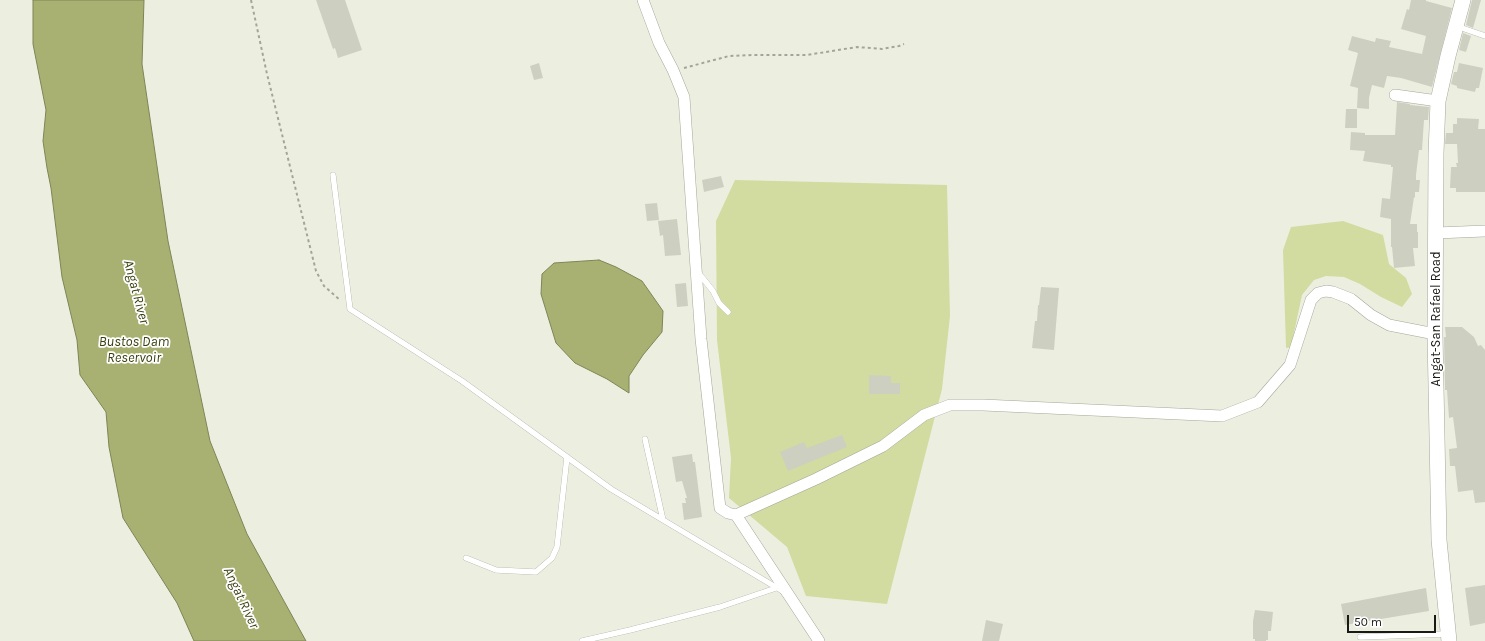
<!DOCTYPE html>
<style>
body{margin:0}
#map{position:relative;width:1485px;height:641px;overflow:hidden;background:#ecefe0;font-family:Karla,sans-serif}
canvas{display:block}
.scale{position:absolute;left:1347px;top:615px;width:89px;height:18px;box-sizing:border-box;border:2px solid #191a15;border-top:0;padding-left:5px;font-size:12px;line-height:14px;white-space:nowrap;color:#191a15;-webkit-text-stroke:3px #fff;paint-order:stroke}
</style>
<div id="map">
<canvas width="1485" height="641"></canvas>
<div class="scale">50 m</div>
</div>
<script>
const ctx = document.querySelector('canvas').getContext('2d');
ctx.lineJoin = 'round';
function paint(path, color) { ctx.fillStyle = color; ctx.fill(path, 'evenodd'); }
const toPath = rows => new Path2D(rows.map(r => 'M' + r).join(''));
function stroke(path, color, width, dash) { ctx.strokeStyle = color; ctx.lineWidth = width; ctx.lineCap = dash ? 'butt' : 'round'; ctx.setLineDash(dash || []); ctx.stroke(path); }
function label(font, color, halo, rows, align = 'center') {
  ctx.font = font + ' Karla,sans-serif'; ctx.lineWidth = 3.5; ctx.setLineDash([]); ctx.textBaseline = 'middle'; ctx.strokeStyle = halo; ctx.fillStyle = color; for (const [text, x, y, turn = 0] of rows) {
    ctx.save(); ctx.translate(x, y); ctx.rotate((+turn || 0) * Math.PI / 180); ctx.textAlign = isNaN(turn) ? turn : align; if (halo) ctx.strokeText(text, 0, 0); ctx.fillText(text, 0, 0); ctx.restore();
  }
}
paint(toPath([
 [735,180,947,185,950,316,942,389,887,604,806,596,787,547,729,498,731,458,717,340,716,221],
 [1343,221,1383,235,1389,264,1406,278,1412,294,1402,307,1381,297,1360,284,1344,277,1326,276,1314,280,1302,295,1291,347,1286,348,1283,250,1291,227]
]), '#d2dba0');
const water = toPath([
 [33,0,144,0,142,64,168,241,210,441,247,534,306,641,194,641,177,603,123,518,109,447,106,412,80,375,77,340,62,277,51,188,47,168,43,141,46,110,33,44,33,0],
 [599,260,616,267,642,281,663,311,662,332,643,355,629,376,629,393,607,379,575,363,556,343,541,294,542,274,554,263,599,260]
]);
paint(water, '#a9b172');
stroke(water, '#7e8456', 1);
paint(toPath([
 [316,0,345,0,362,50,338,58,335,48,333,49],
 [1411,0,1426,0,1426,1,1452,8,1432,87,1401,78,1387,76,1384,88,1372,85,1369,98,1369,109,1357,108,1358,88,1350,86,1358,53,1348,50,1352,36,1375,42,1376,38,1391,41,1389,47,1422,54,1426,36,1401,29,1407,9,1409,10],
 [1472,0,1481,0,1473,28,1466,25],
 [1463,33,1471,36,1466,52,1459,50],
 [539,63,543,78,534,80,530,66],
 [1459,63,1483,68,1479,88,1476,88,1475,92,1457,88,1457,86,1451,84,1454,72,1457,72],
 [1397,102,1410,104,1410,105,1429,107,1428,120,1424,120,1422,150,1419,150,1416,175,1416,180,1420,180,1419,192,1415,192,1415,198,1414,197,1410,224,1417,224,1417,232,1418,232,1418,248,1413,248,1415,266,1394,268,1392,247,1391,247,1391,219,1380,217,1382,198,1390,199,1393,167,1391,167,1391,165,1363,161,1365,151,1350,150,1351,132,1365,133,1365,135,1395,135],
 [1346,109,1357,109,1357,128,1345,128],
 [1457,118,1479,119,1478,129,1485,129,1485,192,1456,192,1456,188,1450,188,1451,167,1457,167,1456,163,1458,163,1457,144,1445,144,1446,133,1453,133,1453,124,1457,124],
 [721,176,724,187,704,192,702,180],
 [657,203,659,220,647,221,645,204],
 [677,219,681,255,665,256,663,235,660,236,658,221],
 [686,283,688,306,677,307,675,284],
 [1041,287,1059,288,1054,350,1032,348,1035,321,1037,321,1038,305,1039,305],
 [1445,327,1462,327,1474,337,1478,346,1481,345,1485,350,1485,502,1475,503,1473,490,1458,492,1455,466,1450,466,1449,449,1457,448,1453,417,1449,418,1447,390,1445,390,1444,337,1446,337],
 [869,375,891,376,891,383,900,383,900,394,869,394],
 [842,435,847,447,788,471,780,452,804,442,807,448],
 [692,454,693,462,695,462,702,517,684,520,682,503,686,503,685,498,687,498,682,481,676,482,672,457],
 [1485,585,1485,623,1470,626,1465,588],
 [1426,588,1429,611,1345,625,1341,604],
 [1255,610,1273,612,1271,631,1268,631,1268,640,1266,640,1266,641,1255,641,1255,639,1253,639,1253,621],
 [986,620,1003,624,999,641,982,641]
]), '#cdd0c1');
const lane = toPath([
 [1456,26,1485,36],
 [333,175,350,309,462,381,611,489,784,592],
 [697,271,713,291,719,303,728,312],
 [645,439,663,520],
 [466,558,496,570,536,572,552,558,557,547,567,457],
 [1360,637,1448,634],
 [582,641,630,630,720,607,776,588]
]);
const street = toPath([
 [643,0,659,43,673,70,684,97,701,339,720,508,728,513,736,515,816,479,883,446,924,415,950,405,983,405,1222,416,1258,402,1290,365,1311,300,1318,293,1326,291,1333,292,1351,299,1371,315,1389,325,1435,334],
 [1395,95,1438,101],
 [1436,233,1485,231],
 [736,515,819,641]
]);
const secondary = toPath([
 [1449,641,1439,540,1435,334,1436,154,1438,101,1448,56,1463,0]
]);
stroke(lane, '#a4a799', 6);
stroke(street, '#a4a799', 12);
stroke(secondary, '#a4a799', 16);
stroke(toPath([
 [251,0,267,74,316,271,324,286,340,300],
 [684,68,729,56,752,55,807,55,857,47,882,49,899,46,904,44]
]), '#a3a59a', 2, [3, 3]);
stroke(lane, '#fff', 5.5);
stroke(street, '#fff', 11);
stroke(secondary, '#fff', 15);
label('13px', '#191a15', '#fff', [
 ["Angat-San Rafael Road",1436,319,-90]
]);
label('italic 14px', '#3b400f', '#fff', [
 ["Angat River",136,292,75],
 ["Bustos Dam",134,342],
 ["Reservoir",134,358],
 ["Angat River",241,598,65]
]);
</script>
